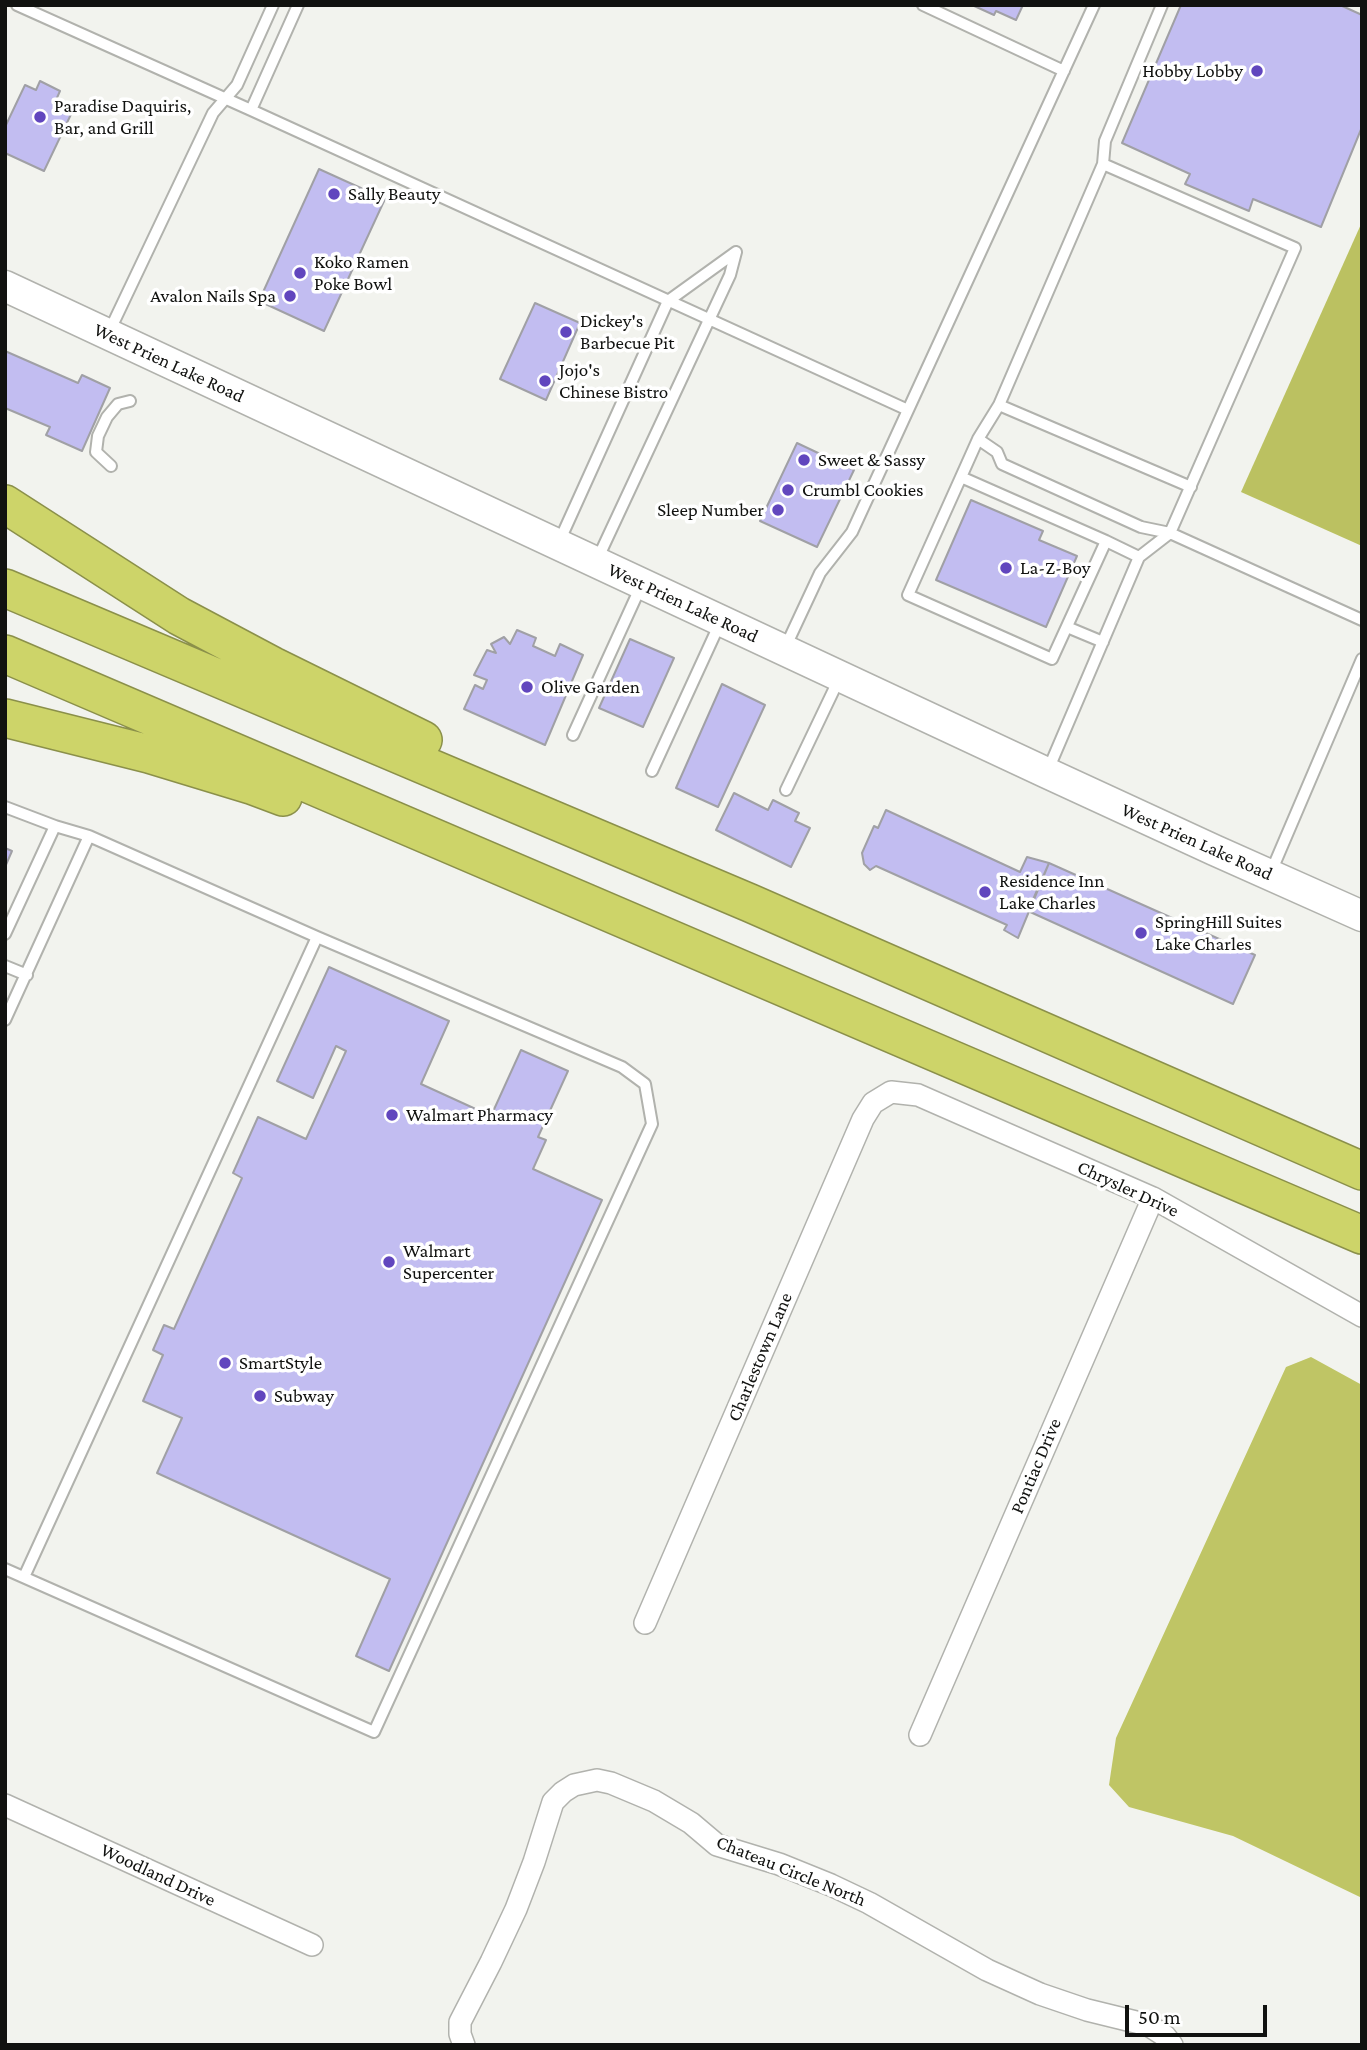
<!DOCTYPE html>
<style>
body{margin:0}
#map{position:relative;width:1367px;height:2050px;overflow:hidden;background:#f2f3ee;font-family:"Crimson Pro",serif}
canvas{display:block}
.frame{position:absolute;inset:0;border:7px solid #111210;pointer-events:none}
.scale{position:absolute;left:1125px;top:2005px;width:142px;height:32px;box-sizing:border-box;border:4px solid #111210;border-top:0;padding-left:9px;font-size:21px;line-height:24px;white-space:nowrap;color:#111210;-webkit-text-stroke:5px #fff;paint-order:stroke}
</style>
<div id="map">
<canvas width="1367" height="2050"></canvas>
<div class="frame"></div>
<div class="scale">50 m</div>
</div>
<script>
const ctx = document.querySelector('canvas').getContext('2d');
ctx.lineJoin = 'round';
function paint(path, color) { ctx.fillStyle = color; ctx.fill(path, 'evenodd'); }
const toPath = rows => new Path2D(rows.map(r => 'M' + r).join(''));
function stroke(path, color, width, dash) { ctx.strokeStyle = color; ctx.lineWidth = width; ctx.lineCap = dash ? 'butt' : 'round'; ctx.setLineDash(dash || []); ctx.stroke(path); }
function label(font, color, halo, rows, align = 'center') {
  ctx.font = font + ' "Crimson Pro",serif'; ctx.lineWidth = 7; ctx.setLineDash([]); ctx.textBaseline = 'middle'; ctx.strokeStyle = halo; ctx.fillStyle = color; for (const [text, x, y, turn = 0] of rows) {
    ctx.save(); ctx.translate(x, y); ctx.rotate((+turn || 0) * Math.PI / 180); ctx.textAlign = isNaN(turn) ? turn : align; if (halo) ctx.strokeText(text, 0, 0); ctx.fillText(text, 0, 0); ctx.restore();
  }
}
paint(toPath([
 [1362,222,1362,546,1241,492]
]), '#bbc161');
paint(toPath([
 [1311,1357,1362,1385,1362,1898,1233,1836,1129,1807,1109,1785,1116,1738,1286,1367]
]), '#bfc565');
const building = toPath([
 [972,5,1023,5,1016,20,996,11,994,15,972,5],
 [1181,5,1340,5,1362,15,1362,127,1321,227,1253,199,1249,211,1185,184,1190,174,1122,143,1181,5],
 [40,81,60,91,56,100,74,108,44,171,5,153,5,127,25,85,36,90,40,81],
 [319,169,385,199,324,331,259,301,319,169],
 [535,303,580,323,546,400,500,379,535,303],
 [5,351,78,383,82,375,110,388,82,451,46,435,50,427,5,408,5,351],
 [797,443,854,470,817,547,760,521,797,443],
 [971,500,1043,531,1039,540,1077,556,1046,627,936,580,971,500],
 [517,630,536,638,533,646,555,656,560,644,583,655,545,745,464,709,475,685,483,689,487,680,474,675,487,650,496,653,491,644,504,637,510,644,517,630],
 [630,639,674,658,643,727,599,708,630,639],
 [722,684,765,705,718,807,676,788,722,684],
 [734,793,768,810,773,800,799,813,795,821,810,828,791,867,716,830,734,793],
 [886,810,1020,872,1027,857,1049,863,1018,938,1004,930,1007,925,876,866,870,870,864,864,862,853,874,826,878,828,886,810],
 [5,848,12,851,5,867,5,848],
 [1049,863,1255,955,1233,1004,1028,911,1049,863],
 [329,967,449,1021,421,1084,491,1116,521,1050,568,1071,538,1137,546,1140,533,1169,602,1200,389,1671,356,1656,390,1579,157,1473,182,1418,143,1401,163,1355,153,1350,164,1325,174,1329,242,1178,233,1173,258,1117,306,1139,346,1051,336,1046,313,1098,277,1081,329,967]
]);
paint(building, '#c2bdf1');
stroke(building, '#a0a0a5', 2);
const lane = toPath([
 [17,5,251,110,908,410],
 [923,5,1064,71],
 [251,110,298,5],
 [1103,164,1105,141,1162,5],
 [109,332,213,113,237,85,273,5],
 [999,405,1191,487],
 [111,466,96,452,98,436,107,417,118,404,130,401],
 [961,477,978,439],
 [559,542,668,301,736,252],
 [1139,557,1170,533,1295,248,1103,164,999,405,978,439,997,452,1002,464,1141,527,1170,533,1362,620],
 [597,560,730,275,736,252],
 [1067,627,1103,642],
 [785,648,820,573,852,532,1094,5],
 [573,735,641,586],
 [1048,770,1139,557,1106,541,961,477,908,595,1052,659,1106,541],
 [652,771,720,623],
 [786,790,839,679],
 [5,807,55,826,5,934],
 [55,826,89,836],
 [1271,872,1362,659],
 [5,966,27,975],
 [5,1020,89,836,317,937,622,1067,645,1084,652,1124,374,1732,5,1569],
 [24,1577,317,937]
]);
const street = toPath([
 [645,1623,863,1119,873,1103,891,1092,918,1095,1153,1198,1362,1316],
 [920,1735,1153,1198],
 [5,1805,312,1945],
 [464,2045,460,2034,460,2022,491,1962,516,1909,534,1862,553,1802,563,1792,574,1785,597,1780,611,1783,654,1801,691,1823,717,1845,779,1864,831,1885,869,1903,987,1970,1040,1994,1087,2010,1148,2025,1165,2036,1172,2045]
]);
const secondary = toPath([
 [5,286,1047,773,1214,850,1362,916]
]);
const highway = toPath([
 [5,504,179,616,273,666,423,740],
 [5,588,750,903,1362,1171],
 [5,654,1362,1235],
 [5,718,149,754,251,785,283,797]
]);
stroke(lane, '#b1b2ad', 14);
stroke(street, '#b1b2ad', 24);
stroke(secondary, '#b1b2ad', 33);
stroke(highway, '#8b904a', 40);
stroke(lane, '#fff', 10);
stroke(street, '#fff', 21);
stroke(secondary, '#fff', 30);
stroke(highway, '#cdd469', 37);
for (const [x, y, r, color] of [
 [1257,71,7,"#6146be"],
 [40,117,7,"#6146be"],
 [334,194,7,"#6146be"],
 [300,273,7,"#6146be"],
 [290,296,7,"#6146be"],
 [566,332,7,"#6146be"],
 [545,381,7,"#6146be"],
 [804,460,7,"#6146be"],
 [788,490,7,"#6146be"],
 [778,510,7,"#6146be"],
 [1006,568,7,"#6146be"],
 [527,687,7,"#6146be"],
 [985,892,7,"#6146be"],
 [1141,933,7,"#6146be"],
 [392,1115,7,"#6146be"],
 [389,1262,7,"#6146be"],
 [225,1363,7,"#6146be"],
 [260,1396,7,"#6146be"]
]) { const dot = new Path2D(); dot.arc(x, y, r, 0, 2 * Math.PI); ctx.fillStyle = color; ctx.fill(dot); stroke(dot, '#fff', 2.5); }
label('19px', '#111210', '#fff', [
 ["Hobby Lobby",1243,71,"right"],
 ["Paradise Daquiris,",54,106],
 ["Bar, and Grill",54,128],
 ["Sally Beauty",348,194],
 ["Koko Ramen",314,262],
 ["Poke Bowl",314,284],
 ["Avalon Nails Spa",276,296,"right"],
 ["Dickey's",580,321],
 ["Barbecue Pit",580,343],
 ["Jojo's",559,370],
 ["Chinese Bistro",559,392],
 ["Sweet & Sassy",818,460],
 ["Crumbl Cookies",802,490],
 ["Sleep Number",764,510,"right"],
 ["La-Z-Boy",1020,568],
 ["Olive Garden",541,687],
 ["Residence Inn",999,881],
 ["Lake Charles",999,903],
 ["SpringHill Suites",1155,922],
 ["Lake Charles",1155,944],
 ["Walmart Pharmacy",406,1115],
 ["Walmart",403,1251],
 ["Supercenter",403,1273],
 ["SmartStyle",239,1363],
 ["Subway",274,1396]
], 'left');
label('19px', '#111210', '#fff', [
 ["West Prien Lake Road",169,363,25],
 ["West Prien Lake Road",683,603,25],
 ["West Prien Lake Road",1197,842,24],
 ["Chrysler Drive",1128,1189,25],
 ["Charlestown Lane",760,1357,-67],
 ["Pontiac Drive",1036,1466,-67],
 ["Chateau Circle North",791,1871,22],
 ["Woodland Drive",158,1875,25]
]);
</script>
